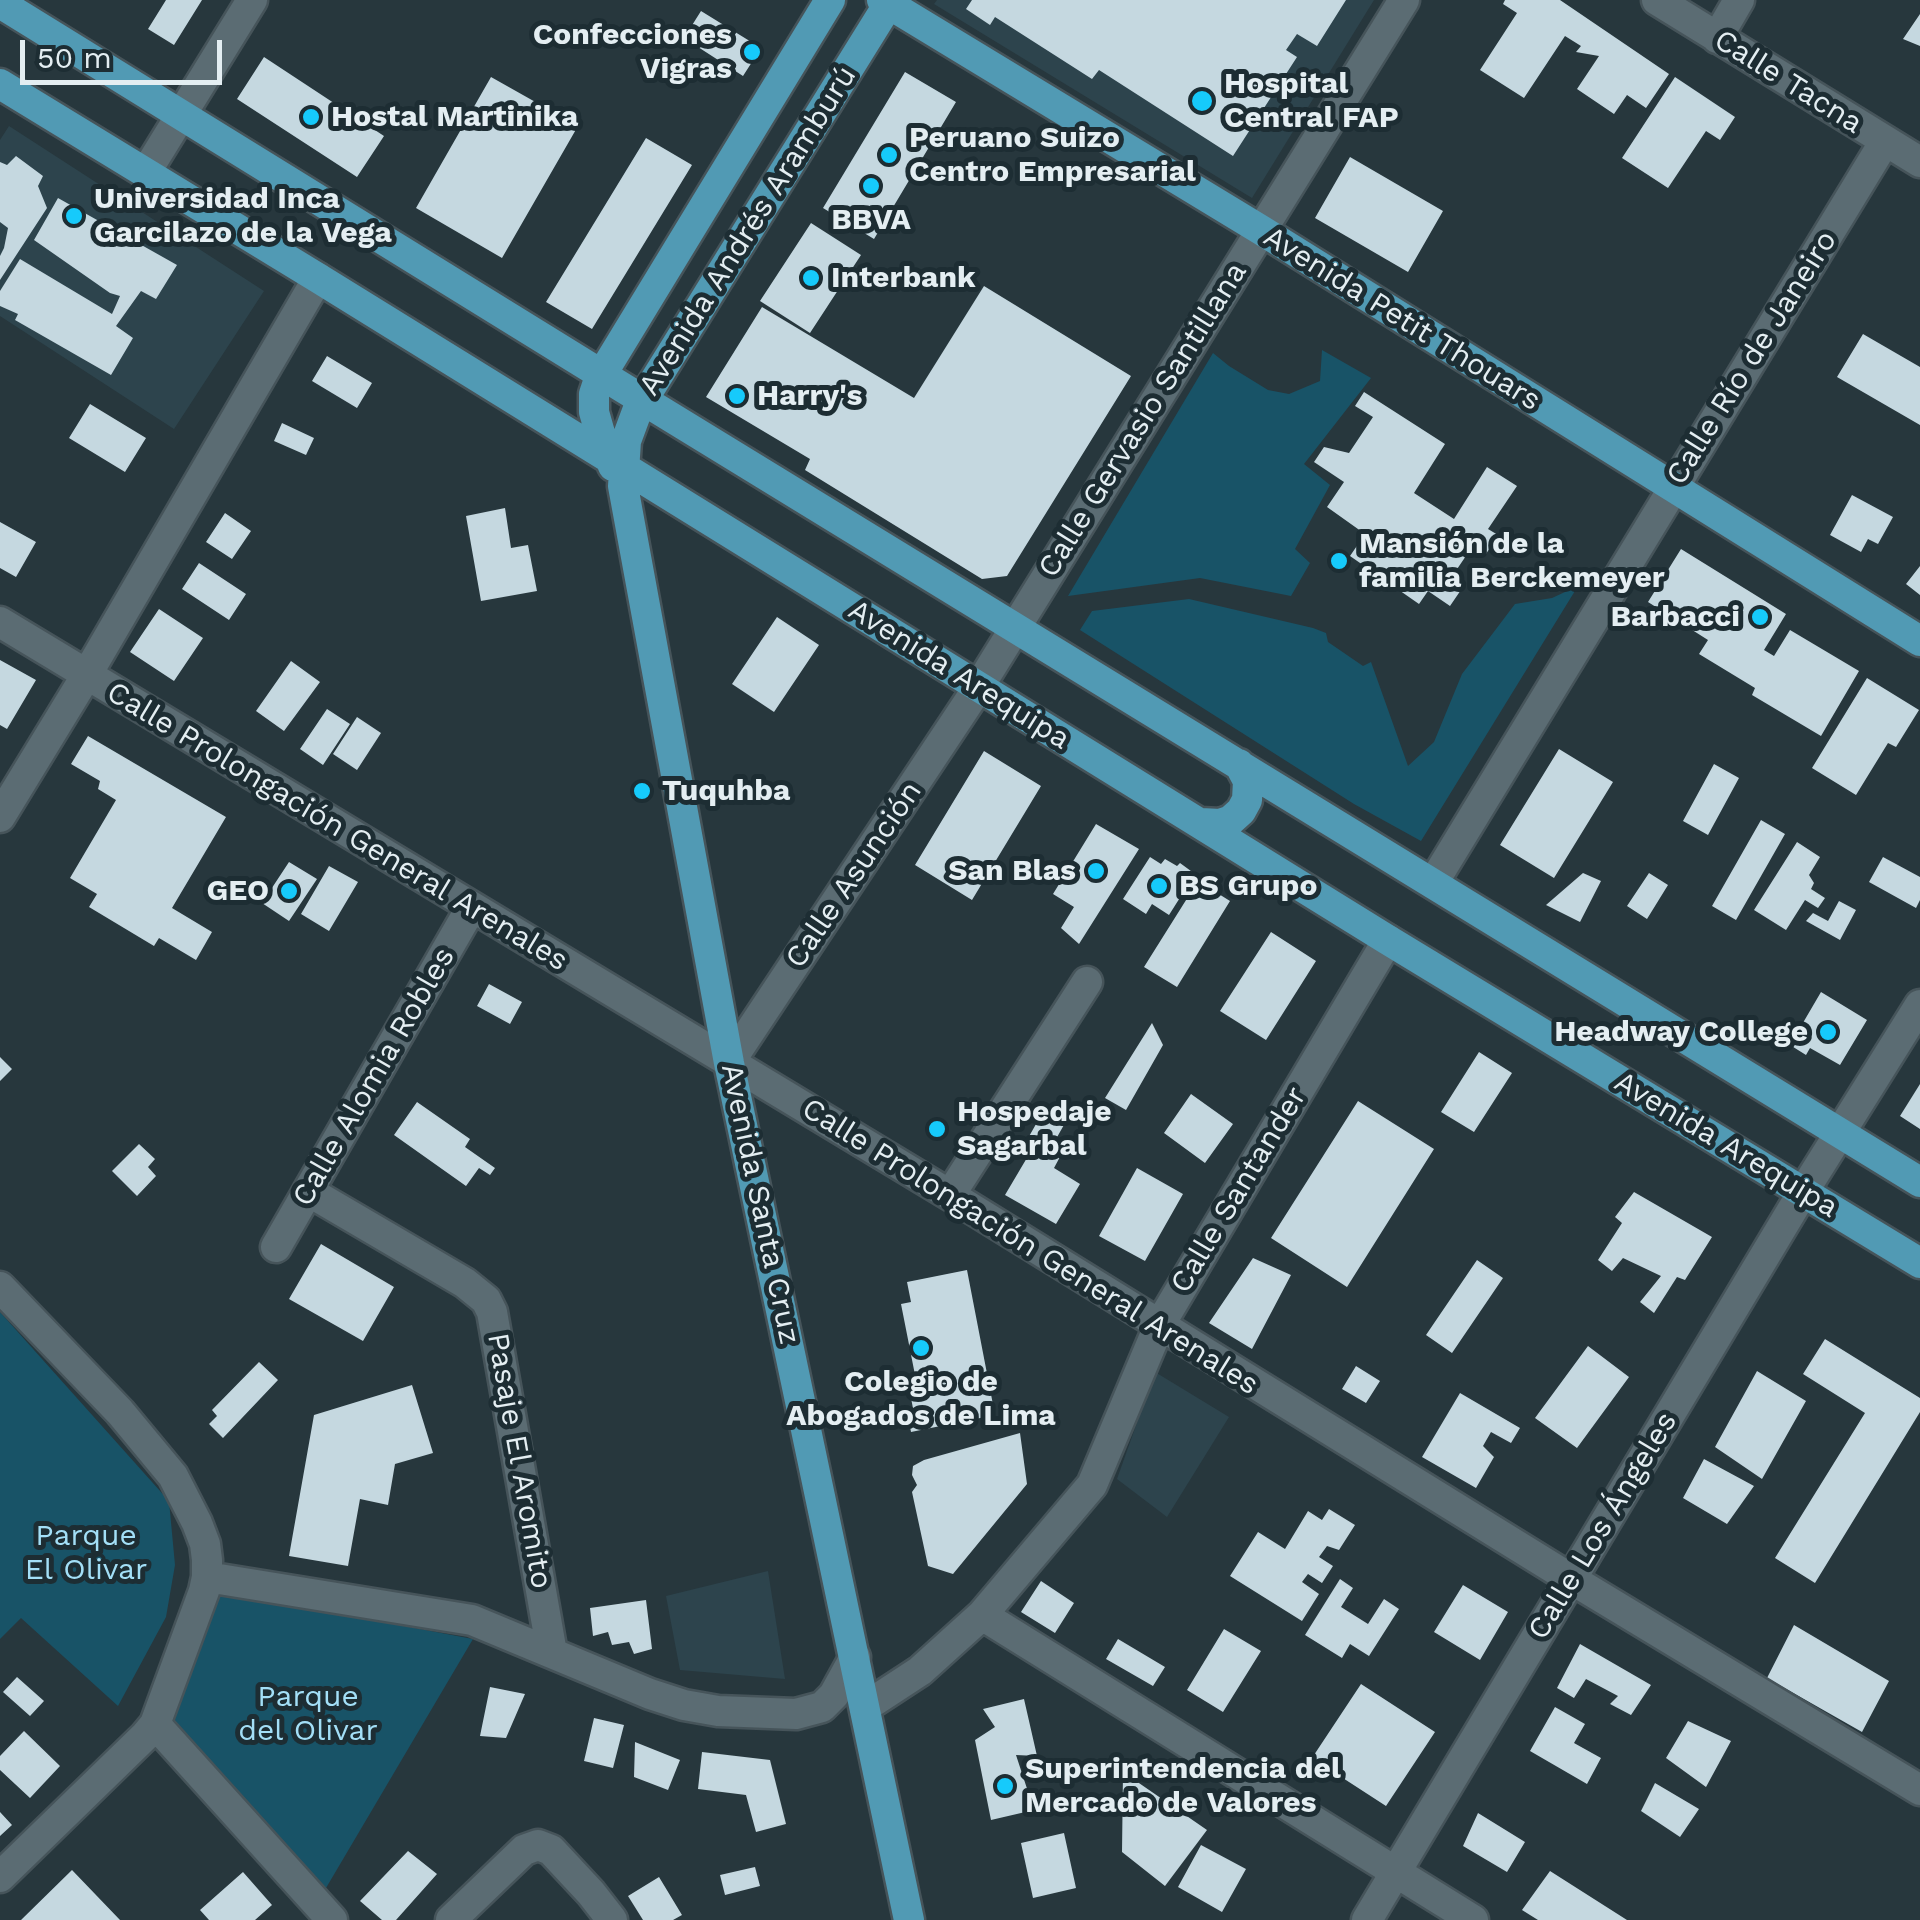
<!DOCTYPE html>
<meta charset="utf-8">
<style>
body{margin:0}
#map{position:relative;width:1920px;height:1920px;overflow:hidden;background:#27373d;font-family:"Work Sans",sans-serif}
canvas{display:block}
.scale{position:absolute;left:20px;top:40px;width:202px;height:45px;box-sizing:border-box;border:5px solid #e4eef2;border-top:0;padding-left:12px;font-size:30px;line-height:35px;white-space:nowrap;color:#e4eef2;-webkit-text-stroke:8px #1d2d33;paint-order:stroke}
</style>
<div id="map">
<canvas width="1920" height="1920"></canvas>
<div class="scale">50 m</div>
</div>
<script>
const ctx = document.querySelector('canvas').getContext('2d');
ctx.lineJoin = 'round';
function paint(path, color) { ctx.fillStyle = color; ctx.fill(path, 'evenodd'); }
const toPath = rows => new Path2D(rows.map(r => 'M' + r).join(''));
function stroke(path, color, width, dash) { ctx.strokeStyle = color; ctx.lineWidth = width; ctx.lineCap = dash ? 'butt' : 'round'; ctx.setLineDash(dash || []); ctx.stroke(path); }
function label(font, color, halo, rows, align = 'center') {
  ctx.font = font + ' "Work Sans",sans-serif'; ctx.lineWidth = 10; ctx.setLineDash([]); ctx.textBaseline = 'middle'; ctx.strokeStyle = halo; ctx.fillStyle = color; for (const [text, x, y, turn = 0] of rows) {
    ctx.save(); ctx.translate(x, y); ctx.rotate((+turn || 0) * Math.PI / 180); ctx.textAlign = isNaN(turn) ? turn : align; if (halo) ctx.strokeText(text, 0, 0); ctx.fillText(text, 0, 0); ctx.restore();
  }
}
paint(toPath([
 [937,0,1374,0,1252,198,934,4],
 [9,126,264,291,174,429,0,316,0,140],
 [1155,1372,1229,1417,1167,1517,1117,1479],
 [768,1571,785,1679,680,1670,666,1596]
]), '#2d444d');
paint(toPath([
 [1322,350,1371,378,1304,464,1330,485,1295,549,1310,563,1291,596,1200,578,1068,596,1213,353,1229,366,1268,390,1289,394,1320,381],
 [1578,586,1421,841,1354,804,1080,630,1092,611,1189,599,1313,628,1326,633,1328,642,1363,666,1371,662,1408,766,1434,742,1462,674,1515,604,1552,598],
 [0,1312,169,1501,175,1565,166,1617,118,1706,21,1618,0,1639],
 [219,1591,473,1639,326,1888,165,1715]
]), '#185367');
paint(toPath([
 [166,0,202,0,174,45,148,29],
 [972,0,1346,0,1317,46,1297,34,1286,50,1297,57,1233,156,1099,70,1092,79,995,17,990,25,966,9],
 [1505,0,1560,0,1669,74,1646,108,1627,95,1614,114,1577,89,1599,56,1576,52,1581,46,1565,36,1524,98,1480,70,1517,13,1503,4],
 [701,11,761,48,743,76,684,38],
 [1920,14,1920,46,1903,39],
 [264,57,384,136,357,177,237,99],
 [905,72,956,102,874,239,823,208],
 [491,77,578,126,502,258,416,208],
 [1675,77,1735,117,1720,140,1706,131,1668,188,1622,158],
 [646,138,692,165,592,329,546,302],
 [16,156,43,176,38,186,47,208,0,280,0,256,4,248,8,228,0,222,0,162,7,165],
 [1350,157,1443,211,1408,272,1315,218],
 [58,198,177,265,156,299,141,291,116,326,133,338,111,375,15,320,18,314,0,306,0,291,20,259,112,314,120,296,110,293,34,240],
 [811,223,861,255,810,333,760,301],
 [984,286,1131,376,1007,576,982,579,805,470,810,459,706,397,762,307,914,398],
 [1863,334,1920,367,1920,425,1837,377],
 [327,356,372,383,357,408,312,381],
 [1364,392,1445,444,1414,493,1454,519,1487,467,1517,486,1488,529,1498,535,1486,554,1470,550,1453,575,1465,584,1450,606,1428,591,1419,604,1350,556,1365,534,1327,507,1344,482,1314,462,1324,447,1349,453,1373,417,1355,406],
 [90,404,146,438,125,472,69,438],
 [282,423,314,438,306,455,274,441],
 [1852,495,1893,517,1878,544,1868,539,1861,552,1830,535],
 [505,508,511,548,528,545,537,591,481,601,466,516],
 [225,513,251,531,232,559,206,542],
 [0,522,36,542,16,577,0,568],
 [1681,549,1786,614,1764,650,1774,656,1790,630,1859,671,1821,736,1752,695,1755,688,1699,654,1708,640,1648,602],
 [199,563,246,594,229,620,182,589],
 [1920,566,1920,595,1906,584],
 [159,609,203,638,174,681,130,652],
 [777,617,819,645,774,712,732,684],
 [0,660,36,680,7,729,0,725],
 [291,661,320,682,284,731,256,711],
 [1867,678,1919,710,1896,747,1888,743,1856,795,1812,768],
 [327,709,350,724,323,765,300,749],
 [357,717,381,733,357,770,333,754],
 [88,736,226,817,172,908,212,932,196,960,159,938,154,946,89,907,97,894,70,878,116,800,98,789,100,781,71,764],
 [1559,749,1613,782,1554,878,1500,845],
 [984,751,1041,786,972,900,915,865],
 [1714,764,1739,778,1708,835,1683,821],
 [1761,820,1785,834,1736,920,1712,906],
 [1096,824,1139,849,1079,944,1061,928,1074,907,1053,894],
 [1797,842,1820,857,1809,875,1814,883,1811,889,1825,898,1818,908,1805,900,1786,930,1754,910],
 [1150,857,1161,864,1165,859,1177,866,1180,863,1195,874,1169,915,1152,904,1146,914,1123,899],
 [1883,857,1920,877,1920,900,1916,908,1869,882],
 [289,862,317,879,289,921,262,903],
 [329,866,358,882,329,931,301,914],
 [1583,873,1601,881,1580,922,1546,905],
 [1649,873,1668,885,1647,919,1627,906],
 [1198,881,1230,901,1177,987,1144,967],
 [1839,901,1856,910,1840,940,1806,921,1813,913,1828,921],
 [1271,932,1316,961,1266,1040,1220,1011],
 [489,984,522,1002,510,1024,477,1006],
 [1821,992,1867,1020,1840,1065,1810,1048,1806,1055,1790,1045],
 [1152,1023,1163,1045,1126,1110,1105,1098],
 [1479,1052,1512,1073,1474,1132,1441,1112],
 [0,1057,12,1069,0,1081],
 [1920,1084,1920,1129,1900,1116],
 [1191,1094,1233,1124,1205,1163,1164,1133],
 [1358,1101,1434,1149,1347,1287,1271,1238],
 [417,1102,470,1139,465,1147,495,1168,490,1175,479,1168,466,1186,394,1135],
 [1044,1110,1065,1123,1051,1148,1061,1155,1054,1168,1080,1184,1056,1224,1005,1195,1031,1151,1023,1147],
 [139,1144,155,1159,148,1167,156,1176,137,1196,112,1171],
 [1137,1168,1183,1194,1145,1261,1099,1236],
 [1634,1192,1712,1237,1685,1280,1677,1277,1654,1313,1640,1302,1661,1276,1623,1258,1612,1271,1598,1260,1622,1223,1615,1217],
 [321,1244,394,1287,363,1341,289,1299],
 [1253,1258,1291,1275,1252,1349,1209,1323],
 [1477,1260,1503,1278,1452,1353,1426,1335],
 [967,1270,995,1415,911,1432,908,1416,915,1419,908,1382,916,1380,901,1304,911,1302,907,1282],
 [1825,1339,1920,1398,1920,1412,1815,1583,1775,1558,1865,1413,1803,1374],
 [1588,1346,1629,1377,1577,1448,1535,1418],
 [259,1362,278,1380,223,1438,209,1424,217,1416,212,1410],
 [1356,1366,1380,1381,1366,1403,1342,1389],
 [1757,1371,1806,1401,1762,1479,1715,1447],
 [412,1385,433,1453,395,1464,388,1505,360,1499,348,1566,289,1556,314,1415],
 [1460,1393,1520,1428,1511,1443,1491,1432,1483,1446,1494,1457,1476,1488,1422,1457],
 [1020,1433,1027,1484,953,1574,928,1566,912,1492,917,1485,912,1475,913,1466,924,1460],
 [1704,1459,1754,1486,1727,1524,1683,1498],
 [1329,1509,1355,1525,1339,1550,1327,1546,1319,1557,1333,1566,1322,1583,1308,1574,1302,1582,1319,1594,1302,1621,1230,1576,1258,1532,1285,1549,1308,1511,1322,1520],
 [1340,1579,1353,1588,1341,1607,1368,1624,1384,1599,1399,1609,1369,1656,1350,1644,1342,1658,1305,1635],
 [1041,1581,1074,1603,1055,1633,1021,1612],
 [1463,1585,1508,1612,1480,1660,1434,1632],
 [646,1600,652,1649,634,1654,629,1642,612,1645,608,1632,593,1636,590,1608],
 [1794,1625,1889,1681,1862,1732,1767,1678],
 [1224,1629,1261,1651,1223,1712,1187,1690],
 [1118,1639,1165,1667,1153,1686,1106,1659],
 [1580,1644,1651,1685,1631,1715,1610,1704,1618,1696,1586,1679,1574,1698,1557,1688],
 [17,1677,44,1701,30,1716,3,1692],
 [1361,1684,1435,1732,1386,1806,1312,1758],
 [490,1687,525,1694,506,1738,480,1736],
 [1024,1699,1037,1756,1016,1755,1034,1810,991,1820,975,1740,995,1727,983,1709],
 [1555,1707,1585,1724,1574,1743,1601,1758,1587,1784,1530,1751],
 [594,1718,624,1725,613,1768,584,1761],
 [1688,1721,1731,1741,1706,1787,1666,1758],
 [24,1731,60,1766,30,1798,0,1770,0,1756],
 [635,1742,680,1760,668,1790,634,1777],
 [702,1752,770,1760,786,1824,756,1832,746,1795,698,1789],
 [1123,1772,1207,1830,1165,1886,1122,1852],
 [1655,1783,1699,1809,1680,1837,1641,1811],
 [0,1812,12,1825,0,1836],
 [1478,1813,1525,1842,1507,1872,1463,1846],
 [1064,1833,1076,1888,1033,1898,1021,1843],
 [1201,1845,1246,1869,1222,1912,1178,1887],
 [408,1851,437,1874,396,1920,382,1920,360,1901],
 [755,1867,760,1886,725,1895,720,1875],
 [72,1870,120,1920,21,1920],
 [1550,1871,1627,1920,1538,1920,1522,1910],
 [243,1872,272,1905,255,1920,209,1920,200,1910],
 [659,1877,682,1915,673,1920,643,1920,628,1896]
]), '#c5d8e0');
const minor = toPath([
 [1657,0,1920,162],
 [1717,38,1739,0],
 [146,172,252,0],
 [0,622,950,1195,1571,1579,1920,1790],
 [0,817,86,676,318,278],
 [1433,883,1885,141],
 [729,1063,978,688,1404,0],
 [308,1191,465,1283,486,1300,492,1312,552,1653],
 [950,1195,1087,982],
 [276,1247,471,908],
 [0,1287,120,1412,173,1476,197,1523,205,1544,207,1560,207,1577,204,1591,155,1724,145,1736,0,1877],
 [207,1577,472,1620,650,1694,684,1705,718,1711,796,1714,822,1707,834,1695,855,1657],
 [982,1615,1473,1920],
 [865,1707,920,1671,982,1615,1092,1485,1159,1326,1388,940],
 [155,1724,332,1920],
 [451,1920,524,1850,538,1845,551,1850,591,1893,612,1920],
 [1367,1920,1803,1192,1920,1005]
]);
const major = toPath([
 [882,0,1261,230,1920,641],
 [891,0,639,406,626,441,623,486,729,1063,909,1920],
 [0,3,625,389,1920,1182],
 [0,84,318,278,1388,940,1920,1263],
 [613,466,602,440,594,412,594,394,599,379,830,0],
 [1201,823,1220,824,1231,820,1241,811,1247,800,1248,781,1239,764]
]);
stroke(minor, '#46545a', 35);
stroke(major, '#46545a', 35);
stroke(minor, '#5b6c73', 30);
stroke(major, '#519ab4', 30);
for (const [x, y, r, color] of [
 [752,52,10,"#16cafb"],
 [1202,101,12,"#16cafb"],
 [311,117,10,"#16cafb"],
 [889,155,10,"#16cafb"],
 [871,186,10,"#16cafb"],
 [74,216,10,"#16cafb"],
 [811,278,10,"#16cafb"],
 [737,396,10,"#16cafb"],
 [1339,561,10,"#16cafb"],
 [1760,617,10,"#16cafb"],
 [642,791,10,"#16cafb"],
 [1096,871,10,"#16cafb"],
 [1159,886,10,"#16cafb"],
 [289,891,10,"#16cafb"],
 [1828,1032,10,"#16cafb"],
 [937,1129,10,"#16cafb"],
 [921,1348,10,"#16cafb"],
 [1005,1786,10,"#16cafb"]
]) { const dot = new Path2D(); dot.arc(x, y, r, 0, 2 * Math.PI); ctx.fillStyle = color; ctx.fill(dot); stroke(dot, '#1d2d33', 4); }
label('bold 30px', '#e4eef2', '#1d2d33', [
 ["Confecciones",732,35,"right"],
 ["Vigras",732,69,"right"],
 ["Hospital",1224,84],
 ["Central FAP",1224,118],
 ["Hostal Martinika",331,117],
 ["Peruano Suizo",909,138],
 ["Centro Empresarial",909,172],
 ["Universidad Inca",94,199],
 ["Garcilazo de la Vega",94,233],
 ["BBVA",871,220,"center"],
 ["Interbank",831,278],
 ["Harry's",757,396],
 ["Mansión de la",1359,544],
 ["familia Berckemeyer",1359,578],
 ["Barbacci",1740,617,"right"],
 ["Tuquhba",662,791],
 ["San Blas",1076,871,"right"],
 ["BS Grupo",1179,886],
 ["GEO",269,891,"right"],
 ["Headway College",1808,1032,"right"],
 ["Hospedaje",957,1112],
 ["Sagarbal",957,1146],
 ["Colegio de",921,1382,"center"],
 ["Abogados de Lima",921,1416,"center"],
 ["Superintendencia del",1025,1769],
 ["Mercado de Valores",1025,1803]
], 'left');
label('30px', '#e4eef2', '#1d2d33', [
 ["Calle Tacna",1788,82,32],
 ["Avenida Andrés Aramburú",748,231,-58],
 ["Avenida Petit Thouars",1402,319,32],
 ["Calle Río de Janeiro",1752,358,-58],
 ["Calle Gervasio Santillana",1143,420,-58],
 ["Avenida Arequipa",959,675,32],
 ["Calle Prolongación General Arenales",337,827,31],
 ["Calle Asunción",854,875,-56],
 ["Calle Alomia Robles",374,1077,-60],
 ["Avenida Arequipa",1726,1145,31],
 ["Calle Santander",1239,1190,-59],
 ["Avenida Santa Cruz",760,1204,78],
 ["Calle Prolongación General Arenales",1030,1247,32],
 ["Pasaje El Aromito",519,1461,80],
 ["Calle Los Ángeles",1603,1526,-59]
]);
label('30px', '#a3dff7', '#1d2d33', [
 ["Parque",86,1536],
 ["El Olivar",86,1570],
 ["Parque",308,1697],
 ["del Olivar",308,1731]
]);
</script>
